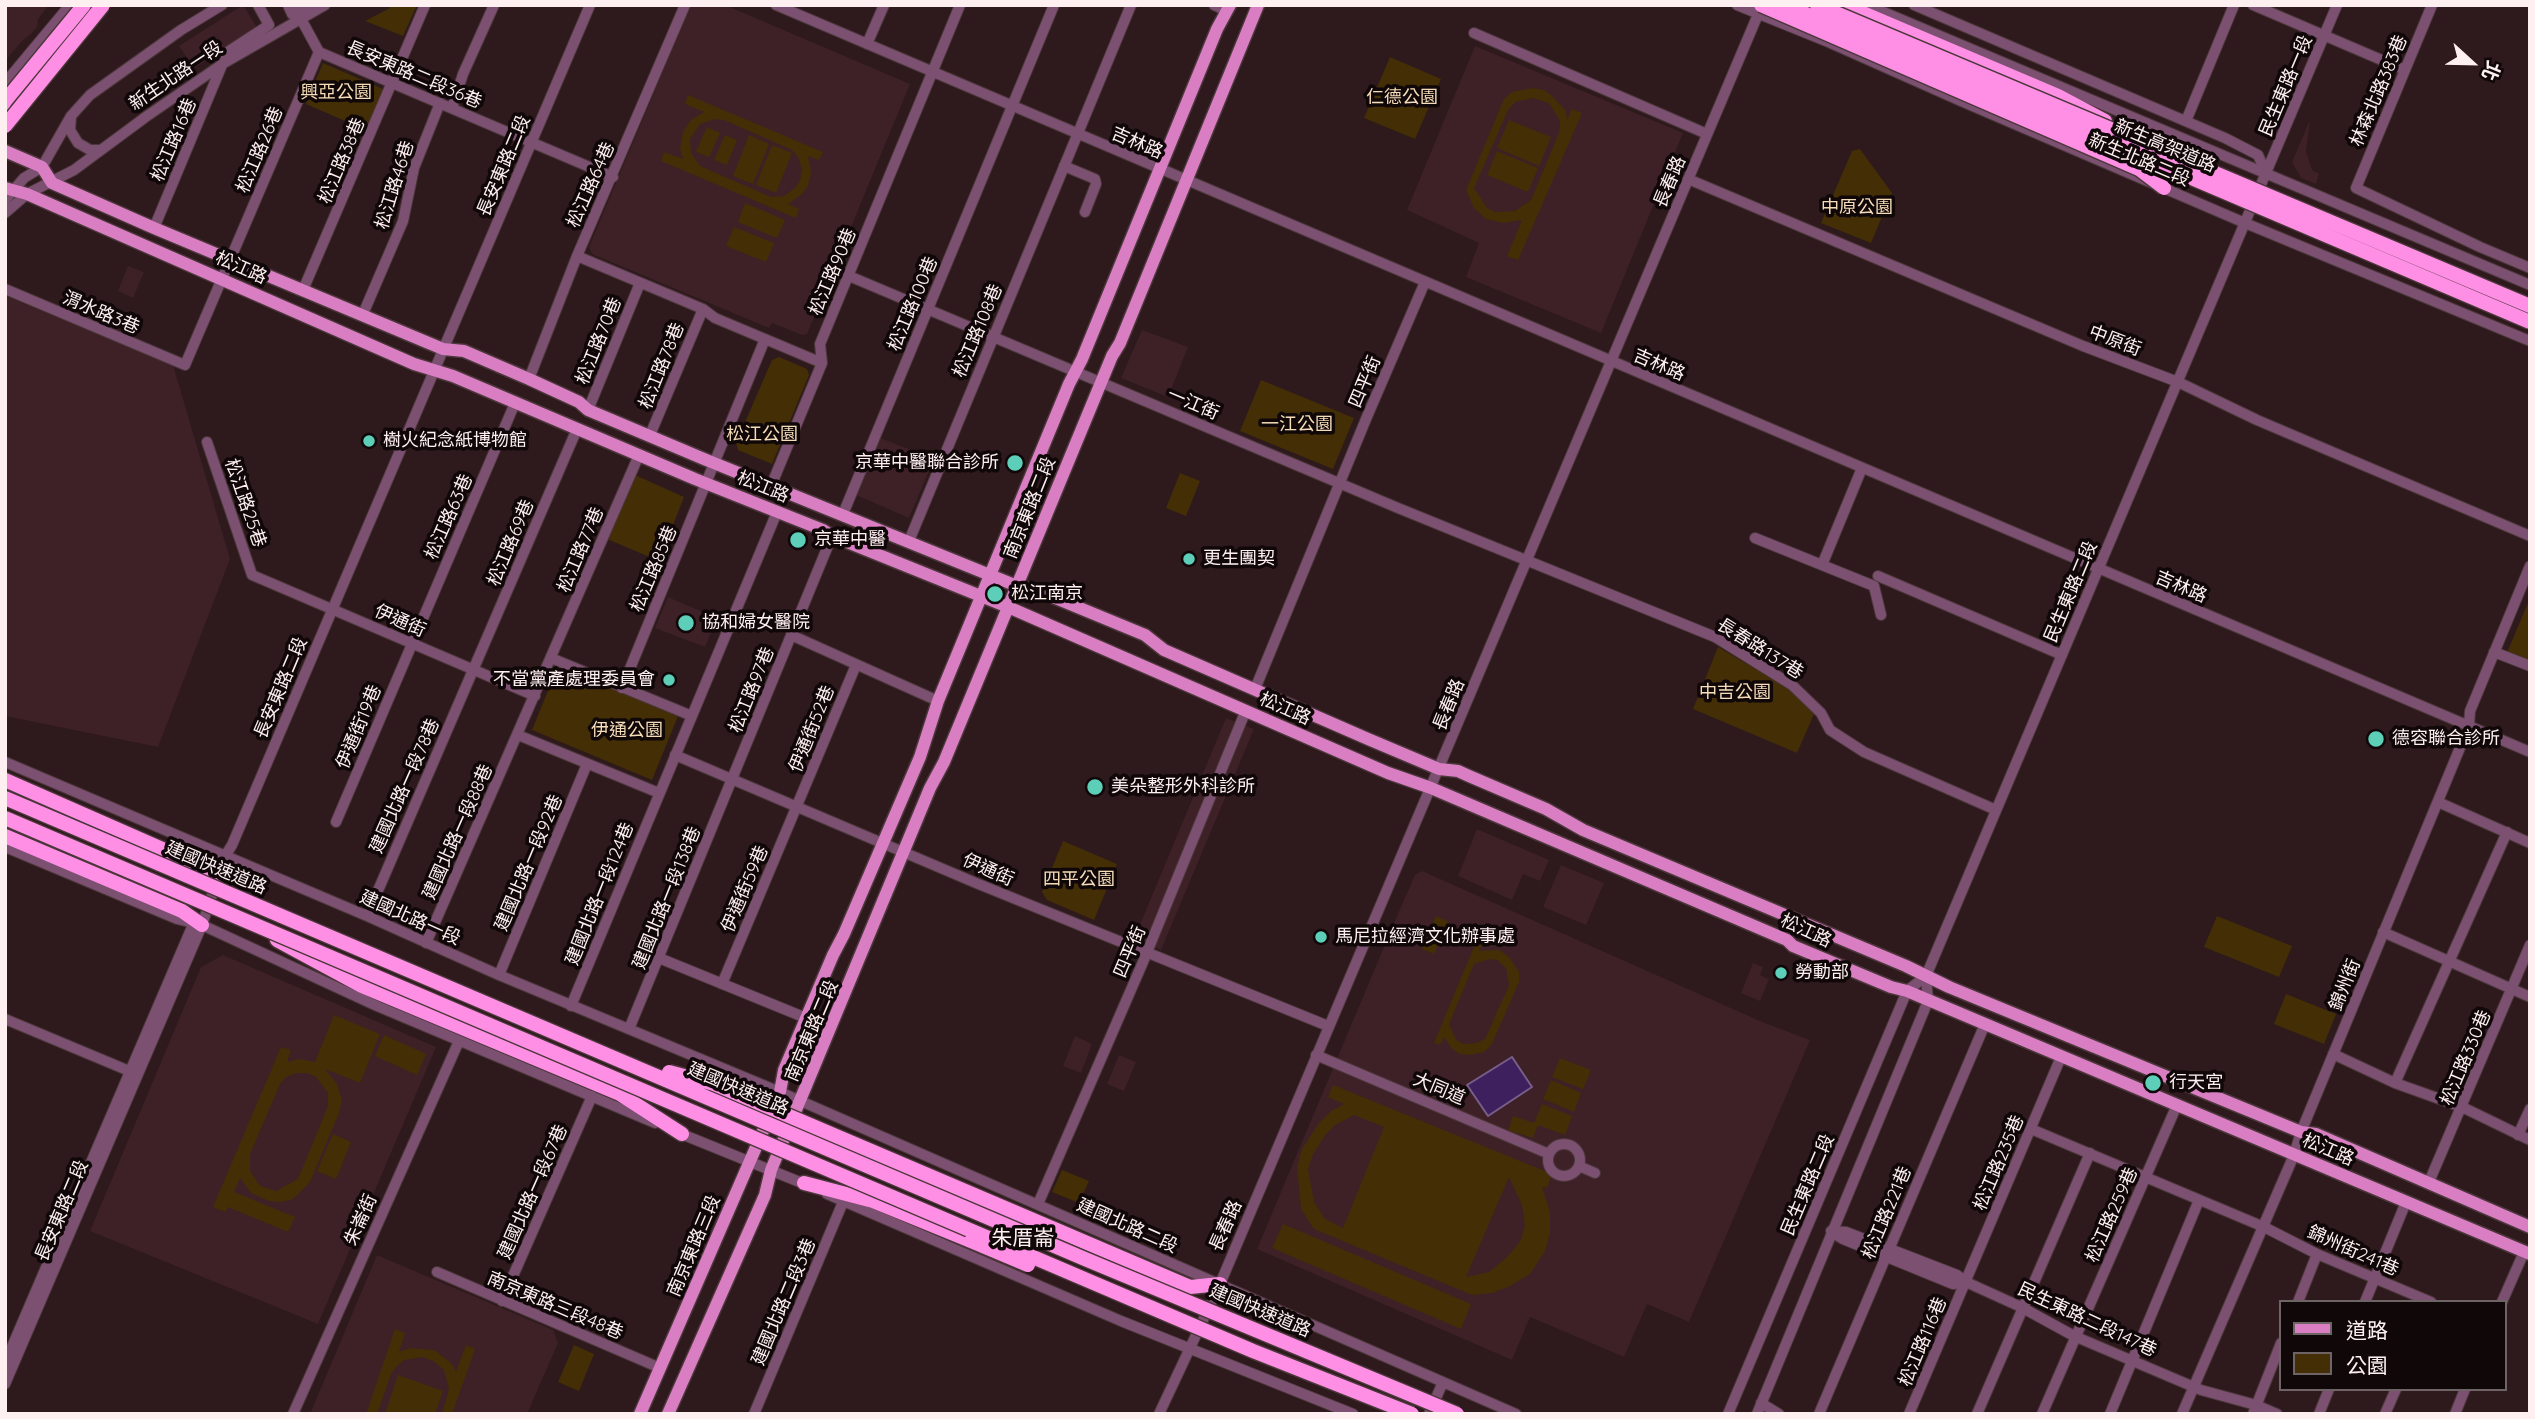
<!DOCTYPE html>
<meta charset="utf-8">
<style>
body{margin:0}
#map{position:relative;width:2535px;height:1419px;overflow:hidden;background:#2e191c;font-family:Quicksand,"Noto Sans TC",sans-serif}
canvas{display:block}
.frame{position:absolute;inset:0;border:7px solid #feeff0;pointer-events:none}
.legend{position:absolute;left:2279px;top:1300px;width:228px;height:91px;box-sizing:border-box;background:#100708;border:2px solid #6f6465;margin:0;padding:9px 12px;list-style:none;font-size:21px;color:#feeff0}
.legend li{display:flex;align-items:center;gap:14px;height:35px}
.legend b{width:35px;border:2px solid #6f6465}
.north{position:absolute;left:2437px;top:28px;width:70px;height:70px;-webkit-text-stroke:5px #100708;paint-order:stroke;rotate:112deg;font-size:19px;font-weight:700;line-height:28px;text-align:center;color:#feeff0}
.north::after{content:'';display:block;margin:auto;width:24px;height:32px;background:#feeff0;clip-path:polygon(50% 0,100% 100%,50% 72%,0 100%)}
</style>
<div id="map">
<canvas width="2535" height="1419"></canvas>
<div class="frame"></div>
<ul class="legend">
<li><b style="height:9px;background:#d97ec3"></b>道路</li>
<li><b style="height:19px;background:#432e06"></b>公園</li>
</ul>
<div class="north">北</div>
</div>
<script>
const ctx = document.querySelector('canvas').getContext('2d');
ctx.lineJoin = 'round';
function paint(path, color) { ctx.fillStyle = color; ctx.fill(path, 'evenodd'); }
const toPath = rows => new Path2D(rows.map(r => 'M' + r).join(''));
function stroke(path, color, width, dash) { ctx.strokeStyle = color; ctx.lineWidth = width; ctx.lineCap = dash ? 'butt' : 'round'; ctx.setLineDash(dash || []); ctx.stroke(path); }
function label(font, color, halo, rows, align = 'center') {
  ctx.font = font + ' Quicksand,"Noto Sans TC",sans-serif'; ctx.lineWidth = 7; ctx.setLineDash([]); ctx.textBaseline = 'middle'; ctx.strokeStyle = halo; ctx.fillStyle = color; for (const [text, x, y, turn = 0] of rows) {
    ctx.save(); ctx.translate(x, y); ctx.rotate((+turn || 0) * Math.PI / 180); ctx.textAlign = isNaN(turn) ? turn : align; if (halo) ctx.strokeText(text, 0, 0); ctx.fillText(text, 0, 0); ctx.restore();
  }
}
paint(toPath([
 [5,5,49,5,38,19,37,27,31,34,22,41,5,61],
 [243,5,258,29,194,68,179,46],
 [691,5,725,5,910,84,807,334,802,335,772,323,769,328,592,254,589,247],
 [1475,46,1683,133,1601,333,1466,277,1479,243,1407,210],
 [2310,120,2306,151,2312,170,2319,174,2316,184,2301,178,2292,162],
 [128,266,144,272,133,298,118,291],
 [5,296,173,365,230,559,158,747,5,716],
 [1142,330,1188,347,1168,397,1121,378],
 [878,437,934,459,909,518,854,494],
 [668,597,717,618,705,647,655,628],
 [1226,718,1254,729,1161,950,1134,939],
 [1477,829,1549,860,1540,881,1523,874,1512,900,1458,876],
 [1561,865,1604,883,1586,925,1543,907],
 [1422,871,1760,1021,1810,1040,1689,1322,1647,1304,1624,1357,1530,1317,1512,1360,1257,1249,1400,909,1415,875],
 [223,955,436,1047,318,1324,90,1231,201,967],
 [1753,963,1763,967,1760,975,1769,979,1760,1001,1741,993],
 [1075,1036,1092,1044,1081,1073,1063,1066],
 [1119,1055,1136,1062,1124,1091,1107,1084],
 [377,1255,553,1330,558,1343,527,1414,310,1414]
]), '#3d2126');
paint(toPath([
 [389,5,417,5,403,36,365,21,390,8],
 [1390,57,1441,79,1415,139,1364,118],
 [323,63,383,89,366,130,306,104],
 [1532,88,1544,90,1551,95,1566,111,1567,120,1572,109,1582,113,1518,260,1507,256,1522,220,1503,223,1486,219,1474,208,1466,190,1504,99,1512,92],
 [1533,98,1549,103,1560,121,1559,133,1531,200,1515,211,1495,212,1487,208,1474,188,1508,110,1515,102],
 [688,95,823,152,819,160,808,156,811,173,808,186,802,194,788,204,799,209,796,218,661,161,664,152,683,159,680,148,683,132,691,120,704,112,685,104],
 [715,119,724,120,792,150,798,157,802,169,800,181,795,188,784,196,771,197,700,166,691,153,690,139,700,124],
 [1509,120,1551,137,1539,166,1497,148],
 [707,127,720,133,709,157,696,152],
 [725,135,737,140,727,165,714,160],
 [749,135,769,144,753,184,733,176],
 [772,145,792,153,776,193,756,185],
 [1860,149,1892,193,1871,243,1821,223,1852,151],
 [1497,151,1538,168,1528,192,1487,175],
 [745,203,785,220,777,238,738,222],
 [734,227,774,243,766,262,726,246],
 [779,357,807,369,809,375,772,464,738,450,736,443,772,360],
 [1261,380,1354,418,1333,469,1240,431],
 [1180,473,1200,481,1186,516,1166,508],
 [635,475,684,497,659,561,607,539],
 [2530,598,2530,665,2506,655],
 [1718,647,1789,689,1814,714,1797,753,1693,709],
 [558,666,678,716,652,780,532,730],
 [1063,841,1117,864,1094,920,1047,900,1042,892],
 [1436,916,1448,921,1434,954,1422,949],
 [2217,916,2292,946,2279,977,2204,947],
 [1476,942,1482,944,1479,951,1499,950,1509,957,1519,972,1519,982,1492,1044,1484,1052,1470,1055,1460,1054,1452,1049,1444,1037,1440,1045,1434,1043],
 [1489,959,1497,960,1506,968,1509,985,1485,1039,1477,1043,1464,1044,1456,1040,1449,1024,1474,964],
 [2286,994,2336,1014,2324,1044,2274,1024],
 [334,1015,380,1034,360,1083,325,1069,337,1084,342,1100,339,1113,310,1182,293,1199,281,1202,269,1201,251,1193,240,1178,234,1192,295,1217,288,1232,228,1207,225,1212,213,1207,281,1047,291,1050,287,1062,299,1059,315,1062],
 [296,1073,307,1073,316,1077,328,1093,328,1106,298,1179,276,1191,260,1186,250,1171,250,1154,280,1084,286,1077],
 [384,1035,426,1054,417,1075,375,1056],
 [1560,1058,1591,1070,1583,1089,1552,1077],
 [1551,1080,1581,1093,1574,1112,1543,1099],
 [1333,1085,1552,1174,1547,1188,1542,1187,1550,1212,1550,1233,1545,1251,1530,1274,1510,1286,1492,1293,1472,1295,1314,1229,1301,1209,1297,1167,1302,1149,1319,1123,1331,1111,1344,1104,1328,1097],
 [1354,1115,1384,1127,1343,1228,1325,1219,1314,1202,1308,1169,1313,1154,1326,1134,1335,1125],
 [1509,1177,1522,1205,1525,1225,1520,1242,1505,1259,1489,1272,1466,1277],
 [1542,1104,1572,1116,1565,1135,1538,1125,1533,1138,1508,1130,1513,1116,1534,1123],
 [333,1134,351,1142,336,1179,317,1171],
 [1062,1170,1089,1181,1079,1203,1052,1192],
 [1283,1224,1471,1304,1461,1329,1272,1248],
 [395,1329,405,1333,399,1352,410,1348,434,1350,451,1363,456,1372,466,1345,475,1349,452,1414,442,1414,449,1389,444,1370,435,1362,423,1357,404,1360,397,1366,391,1374,377,1414,366,1414],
 [574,1345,594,1354,579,1391,558,1382],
 [398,1375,443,1391,435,1414,385,1414]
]), '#432e06');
const water = toPath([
 [1512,1057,1532,1087,1488,1116,1467,1085,1512,1057]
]);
paint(water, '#3e205e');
stroke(water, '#785e8a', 2);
const minor = toPath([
 [288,5,292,14,308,5],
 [776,5,2530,752],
 [1214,5,1227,11],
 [1737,5,1826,41,1961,101,2245,223,2530,341],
 [1867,5,2530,285],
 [1914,5,2225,138,2258,155,2266,173],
 [2253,5,2405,70],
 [2432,5,2356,188,2480,247,2530,268],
 [301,19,319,52,613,177],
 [1474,33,1707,134],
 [867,44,884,5],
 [224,63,229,51,269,25,258,5],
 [5,83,70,5],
 [452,108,463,74,494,5],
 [71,117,70,130,78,143,90,150,99,150],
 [2186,121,2234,5],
 [1064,166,1095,179,1096,184,1085,212],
 [1688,179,2083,346,2178,382,2257,420,2530,536],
 [5,200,24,178,42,167,71,116,90,95,181,30,222,5],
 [5,213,27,194,74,170,147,116,224,63,325,5],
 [154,228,222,65],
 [577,256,703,309,715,318,822,363],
 [849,276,1398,508,1715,637,1792,685,1821,713,1830,730,1864,752,1996,810],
 [5,289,185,365,319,52],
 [303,290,425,5],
 [363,314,403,221,414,168,440,103],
 [529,379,577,256,685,5],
 [588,410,640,283],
 [650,435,703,309],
 [207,442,252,575,535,696],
 [771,486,822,363,820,344,960,5],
 [843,514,1054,5],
 [1755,538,1874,586,1881,615],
 [909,541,1131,5],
 [1822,565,1862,468],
 [1878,576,2062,655],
 [791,635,938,701],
 [2494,652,2530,666],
 [551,658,692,716],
 [622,688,765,339],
 [1255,689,1366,419,1425,282],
 [518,735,659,793],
 [675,755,976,883,1328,1026],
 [5,762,367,916,499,975,780,1092,1516,1414],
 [2438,802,2530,843],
 [336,822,515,403],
 [5,847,177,919,202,925,377,1006,655,1123],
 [367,916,577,429],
 [2383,932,2530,997],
 [426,943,639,455],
 [659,958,806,1018],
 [499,975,587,764],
 [722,984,856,665],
 [571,1006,777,512],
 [5,1019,134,1073],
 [629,1029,832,536],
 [2333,1054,2395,1083,2462,1107,2530,1140],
 [1316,1055,1549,1154],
 [2395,1083,2507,832],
 [2031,1129,2264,1227,2317,1254,2431,1302],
 [679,1133,807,1185],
 [2518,1135,2530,1109],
 '1548 1160a16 16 0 1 1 32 0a16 16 0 1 1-32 0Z',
 [1579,1166,1595,1173],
 [2429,1182,2530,945],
 [827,1194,1121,1321,1353,1414],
 [1038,1204,1143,962,1246,710],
 [1831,1231,1846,1232,1957,1275,1966,1282,2021,1307,2074,1336,2201,1390,2256,1405,2277,1414],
 [1833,1233,1843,1239,1953,1284,1966,1282],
 [437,1272,660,1368],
 [502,1301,592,1096],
 [2298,1302,2317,1254],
 [2365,1302,2406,1202],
 [2502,1302,2524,1252],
 [5,1363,195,920],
 [5,1384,202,925,225,856,232,845,590,5],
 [1761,1403,1779,1414],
 [293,1414,459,1041],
 [754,1414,843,1202],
 [1159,1414,1220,1284,1762,5],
 [1429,1414,1443,1382],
 [1728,1414,1907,991,1926,976,2337,5],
 [1757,1414,1928,1001,1926,976],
 [1819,1414,1985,1024],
 [1909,1414,2061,1057],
 [1977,1414,2090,1153],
 [2042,1414,2177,1105],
 [2110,1414,2199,1200],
 [2182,1414,2294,1155,2301,1132,2469,726,2470,711,2530,566],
 [2253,1414,2281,1343],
 [2319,1414,2329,1389],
 [2385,1414,2396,1389],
 [2455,1414,2465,1389]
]);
const major = toPath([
 [5,151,42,167,52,183,154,228,443,349,464,351,529,379,579,402,588,410,704,459,1017,586,1036,590,1145,635,1164,650,1368,739,1439,769,1458,771,1469,776,1546,809,1583,830,1906,966,1949,987,2301,1132,2316,1134,2530,1227],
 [5,188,27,194,414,364,453,376,695,479,823,530,832,536,1008,607,1388,773,1431,788,1787,940,1793,946,1891,987,1907,991,2530,1254],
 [640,1414,780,1092,784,1070,833,955,844,934,920,757,938,701,1069,384,1082,359,1217,29,1230,5],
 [668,1414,765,1195,771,1170,930,788,944,762,1112,356,1120,343,1258,5]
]);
const highway = toPath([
 [1844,5,2058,96,2105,121],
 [5,112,31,80],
 [5,780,219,874],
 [5,836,182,911,202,925],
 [277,940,362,986,620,1094,682,1134],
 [804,1183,873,1201,971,1241],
 [1059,1231,1190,1287,1220,1284]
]);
stroke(minor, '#4b373a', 12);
stroke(major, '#4b373a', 15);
stroke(highway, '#4b373a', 17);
stroke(minor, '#7c5071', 10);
stroke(major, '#d97ec3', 12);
stroke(highway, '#fe8fe4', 14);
const highwayBridge = toPath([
 [1761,5,2139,169,2164,188],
 [1785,5,2530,322],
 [1817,5,2530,306],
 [5,101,84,5],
 [5,126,103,5],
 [5,798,1085,1259,1457,1414],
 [5,818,1253,1351,1412,1414],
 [669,1072,714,1084,1059,1231],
 [971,1241,1028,1265]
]);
stroke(highwayBridge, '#4b373a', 17, []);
stroke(highwayBridge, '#fe8fe4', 14);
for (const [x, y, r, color] of [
 [369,441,7,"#5dceb8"],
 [1015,463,9,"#5dceb8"],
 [798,540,9,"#5dceb8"],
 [1189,559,7,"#5dceb8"],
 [995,594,9,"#5dceb8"],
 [686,623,9,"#5dceb8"],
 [669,680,7,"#5dceb8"],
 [2376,739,9,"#5dceb8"],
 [1095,787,9,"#5dceb8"],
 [1321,937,7,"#5dceb8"],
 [1781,973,7,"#5dceb8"],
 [2153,1083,9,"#5dceb8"]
]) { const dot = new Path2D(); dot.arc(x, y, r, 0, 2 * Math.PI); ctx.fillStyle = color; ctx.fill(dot); stroke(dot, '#100708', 2.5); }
label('18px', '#feeff0', '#100708', [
 ["長安東路二段36巷",414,75,23],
 ["新生北路一段",176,76,-34],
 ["民生東路一段",2286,86,-67],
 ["林森北路383巷",2379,91,-67],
 ["松江路16巷",174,140,-67],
 ["吉林路",1137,143,23],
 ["新生高架道路",2165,146,23],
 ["松江路26巷",260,150,-67],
 ["新生北路二段",2139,160,23],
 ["松江路38巷",342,161,-67],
 ["長安東路二段",504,166,-67],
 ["長春路",1670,182,-67],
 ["松江路46巷",395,185,-73],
 ["松江路64巷",591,185,-66],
 ["松江路",241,268,24],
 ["松江路90巷",833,272,-67],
 ["松江路100巷",913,304,-67],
 ["渭水路3巷",101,313,23],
 ["松江路108巷",978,331,-67],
 ["松江路70巷",599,341,-68],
 ["中原街",2115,341,21],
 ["吉林路",1659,365,23],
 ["松江路78巷",662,366,-68],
 ["四平街",1365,382,-67],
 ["一江街",1193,404,23],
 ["松江路",763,487,22],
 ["松江路25巷",245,503,71],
 ["南京東路二段",1030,508,-68],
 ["松江路63巷",449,517,-66],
 ["松江路69巷",511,543,-67],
 ["松江路77巷",581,550,-67],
 ["松江路85巷",654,569,-67],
 ["吉林路",2181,587,23],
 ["民生東路二段",2071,592,-67],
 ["伊通街",400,621,24],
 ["長春路137巷",1760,649,32],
 ["長安東路二段",281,688,-67],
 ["松江路97巷",752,690,-68],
 ["長春路",1449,705,-68],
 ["松江路",1285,709,24],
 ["伊通街19巷",359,727,-67],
 ["伊通街52巷",812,729,-68],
 ["建國北路一段78巷",405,786,-66],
 ["建國北路一段88巷",458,832,-66],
 ["建國北路一段92巷",529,863,-67],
 ["建國快速道路",216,868,23],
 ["伊通街",988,870,24],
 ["伊通街59巷",745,889,-67],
 ["建國北路一段124巷",600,894,-68],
 ["建國北路一段138巷",667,898,-68],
 ["建國北路一段",410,918,24],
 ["松江路",1806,931,25],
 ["四平街",1130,952,-67],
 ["錦州街",2345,985,-68],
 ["南京東路二段",812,1031,-67],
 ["松江路330巷",2466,1058,-67],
 ["建國快速道路",738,1089,23],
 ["大同道",1439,1089,23],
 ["松江路",2328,1150,23],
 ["松江路235巷",1999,1163,-67],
 ["民生東路二段",1808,1185,-67],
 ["建國北路一段67巷",533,1192,-66],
 ["長安東路二段",62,1211,-67],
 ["松江路221巷",1887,1213,-67],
 ["松江路259巷",2112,1215,-66],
 ["朱崙街",361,1220,-66],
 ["建國北路二段",1127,1226,24],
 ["長春路",1226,1226,-66],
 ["南京東路三段",694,1246,-67],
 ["錦州街241巷",2353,1251,24],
 ["建國北路二段3巷",784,1302,-67],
 ["南京東路三段48巷",555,1306,23],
 ["建國快速道路",1260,1311,23],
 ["民生東路二段147巷",2087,1320,25],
 ["松江路116巷",1923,1342,-67]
]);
label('18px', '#f6ddb9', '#100708', [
 ["興亞公園",336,93],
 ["仁德公園",1402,98],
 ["中原公園",1857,208],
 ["一江公園",1297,425],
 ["松江公園",762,435],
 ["中吉公園",1735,693],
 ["伊通公園",627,731],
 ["四平公園",1079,880]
]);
label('18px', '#feeff0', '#100708', [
 ["樹火紀念紙博物館",383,441],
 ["京華中醫聯合診所",999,463,"right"],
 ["京華中醫",814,540],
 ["更生團契",1203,559],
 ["松江南京",1011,594],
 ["協和婦女醫院",702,623],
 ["不當黨產處理委員會",655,680,"right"],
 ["德容聯合診所",2392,739],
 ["美朵整形外科診所",1111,787],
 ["馬尼拉經濟文化辦事處",1335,937],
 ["勞動部",1795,973],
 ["行天宮",2169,1083]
], 'left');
label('21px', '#feeff0', '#100708', [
 ["朱厝崙",1023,1239]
]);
</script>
